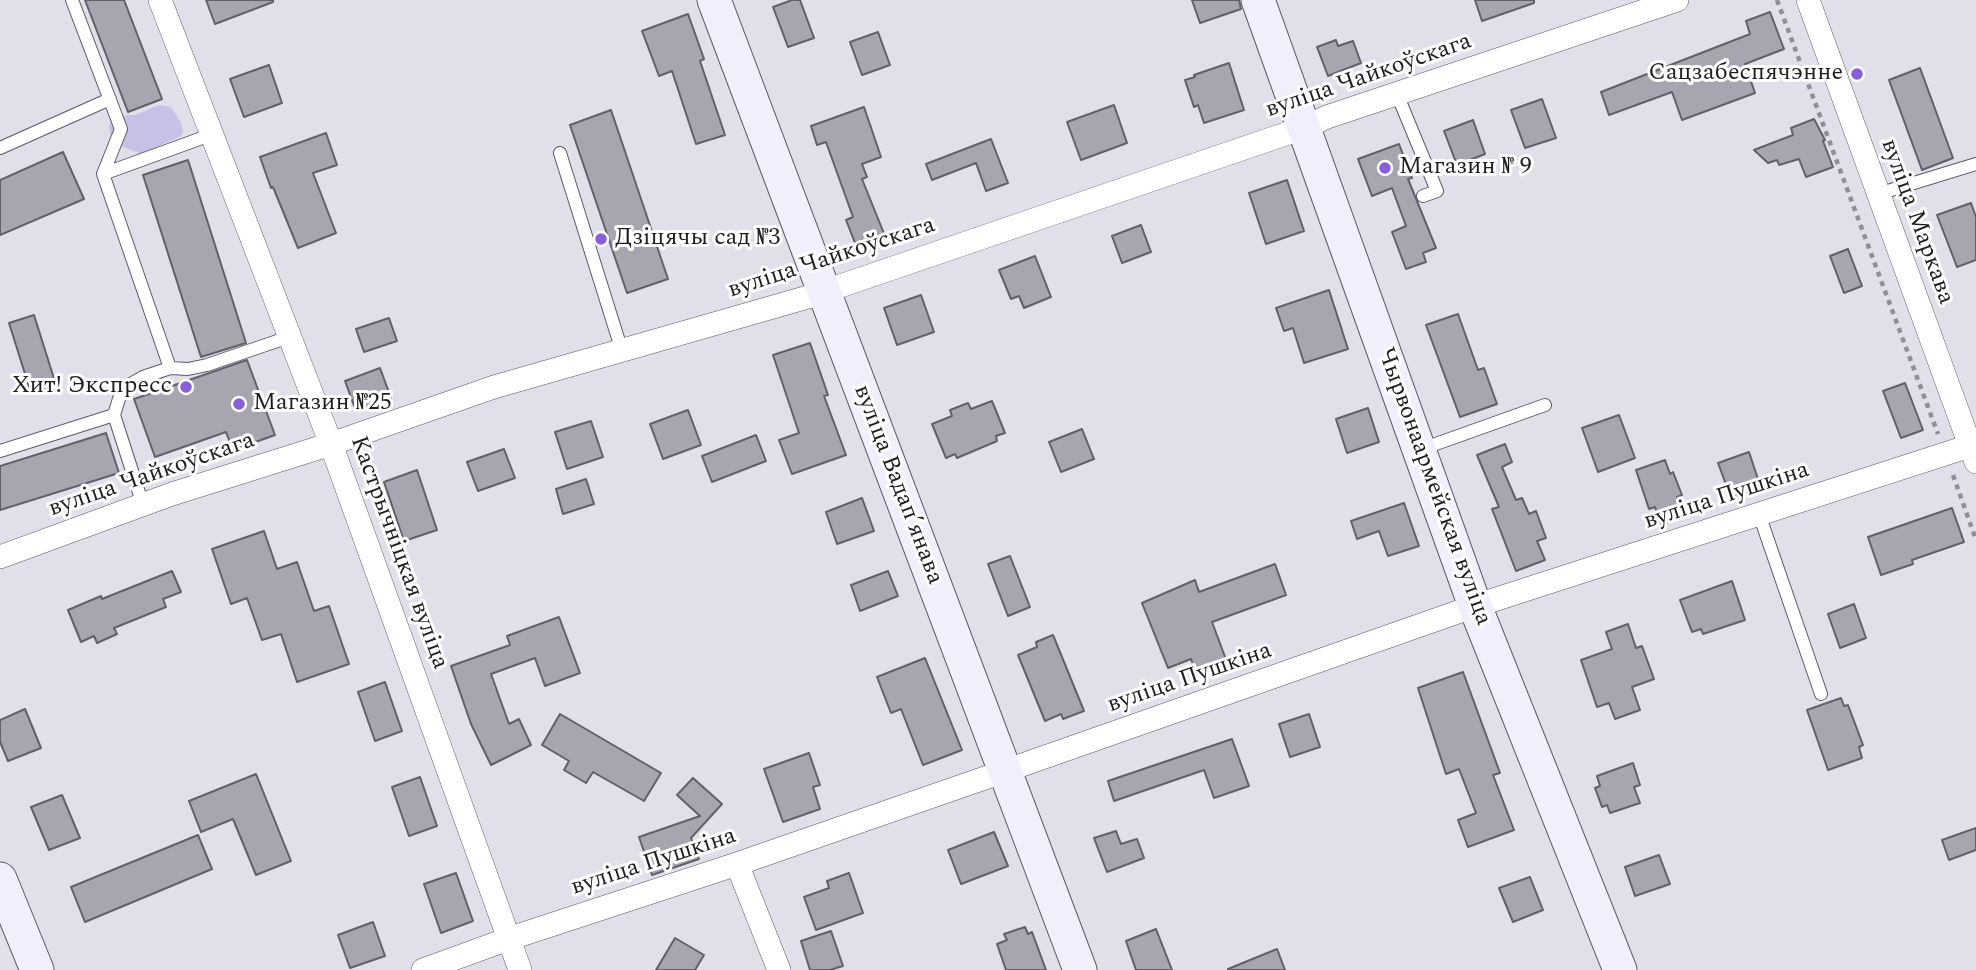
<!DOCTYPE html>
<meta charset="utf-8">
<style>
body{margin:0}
canvas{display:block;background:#e1dfea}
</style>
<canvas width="1976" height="970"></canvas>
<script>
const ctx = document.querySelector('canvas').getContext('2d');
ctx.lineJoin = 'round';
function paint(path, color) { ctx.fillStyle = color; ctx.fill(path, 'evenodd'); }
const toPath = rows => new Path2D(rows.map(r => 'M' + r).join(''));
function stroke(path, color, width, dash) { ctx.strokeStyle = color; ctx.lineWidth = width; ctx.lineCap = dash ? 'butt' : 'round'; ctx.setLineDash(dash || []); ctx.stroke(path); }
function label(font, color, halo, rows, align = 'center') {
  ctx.font = font + ' Spectral,serif'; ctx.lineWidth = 6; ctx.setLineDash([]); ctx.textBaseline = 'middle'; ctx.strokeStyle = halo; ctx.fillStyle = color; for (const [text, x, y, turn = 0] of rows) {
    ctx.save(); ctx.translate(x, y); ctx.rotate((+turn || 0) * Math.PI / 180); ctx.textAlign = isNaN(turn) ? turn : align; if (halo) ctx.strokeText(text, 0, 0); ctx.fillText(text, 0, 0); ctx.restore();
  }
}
paint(toPath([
 [159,105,171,107,181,123,183,132,181,136,141,154,116,144,110,133,109,126,111,121,120,116,135,115]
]), '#c8c0e6');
const building = toPath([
 [85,0,124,0,162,99,128,112,85,0],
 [206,0,273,0,273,2,215,24,206,0],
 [792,0,800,0,814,38,788,47,773,7,792,0],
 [1192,0,1239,0,1241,9,1200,23,1192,0],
 [1475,0,1534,0,1534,3,1482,21,1475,0],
 [1770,12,1784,49,1745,64,1755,93,1682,120,1672,92,1609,115,1601,92,1750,34,1746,21,1770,12],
 [688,14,704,59,700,61,725,135,696,144,672,71,659,76,642,31,688,14],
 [878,32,890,65,862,75,850,42,878,32],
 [1336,40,1338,46,1353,41,1361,63,1328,76,1317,47,1336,40],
 [1229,63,1244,110,1204,123,1198,105,1194,107,1185,80,1195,77,1194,75,1229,63],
 [269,65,282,103,244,117,230,79,269,65],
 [1920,68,1953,158,1922,170,1889,80,1920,68],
 [1542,99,1556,138,1525,148,1511,110,1542,99],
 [1114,105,1127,143,1081,160,1067,122,1114,105],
 [864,107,881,157,862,164,867,177,862,179,885,236,857,248,846,220,853,217,826,142,817,145,811,126,864,107],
 [611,110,668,279,627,293,570,125,611,110],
 [1814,119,1825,140,1823,141,1833,167,1806,177,1799,159,1779,165,1777,160,1768,163,1754,150,1793,135,1791,128,1814,119],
 [1473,120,1485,154,1457,165,1444,131,1473,120],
 [326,133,337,165,313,173,336,233,298,248,273,187,271,188,260,157,326,133],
 [991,139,1008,183,986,191,976,163,932,180,926,164,991,139],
 [1399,144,1412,178,1408,179,1436,248,1423,253,1426,262,1406,269,1392,232,1406,226,1392,188,1372,196,1358,159,1399,144],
 [63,152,84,199,0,235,0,180,63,152],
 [188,160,246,343,201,357,143,175,188,160],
 [1287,180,1304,231,1266,244,1249,193,1287,180],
 [1971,203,1976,217,1976,260,1957,267,1937,215,1971,203],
 [1141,225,1151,252,1122,263,1112,236,1141,225],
 [1848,249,1862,286,1844,293,1830,256,1848,249],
 [1035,256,1051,297,1024,308,1019,296,1011,299,999,270,1035,256],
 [1329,290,1348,349,1304,363,1293,328,1284,331,1276,308,1329,290],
 [921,295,934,332,897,345,884,308,921,295],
 [1458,314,1478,370,1484,368,1497,404,1460,417,1426,325,1458,314],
 [34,315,56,385,31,393,9,323,34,315],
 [389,318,397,341,364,352,356,329,389,318],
 [810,343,828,395,824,396,846,455,792,474,779,440,799,433,773,355,810,343],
 [247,360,275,435,233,450,226,432,155,457,134,399,247,360],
 [380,368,391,398,356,411,345,381,380,368],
 [1905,383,1923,430,1901,438,1883,391,1905,383],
 [992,401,1005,433,996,436,997,441,957,458,955,454,946,458,932,424,952,416,950,410,968,403,971,409,992,401],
 [1368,408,1379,442,1347,453,1336,419,1368,408],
 [688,410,701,445,663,459,650,424,688,410],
 [1619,415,1635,458,1598,472,1582,428,1619,415],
 [591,421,603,457,567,469,555,432,591,421],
 [1082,429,1094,459,1061,472,1049,442,1082,429],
 [106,433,119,473,0,510,0,466,106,433],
 [756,435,766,461,712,482,702,456,756,435],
 [1505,444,1512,462,1502,467,1516,500,1522,498,1529,514,1536,511,1546,538,1537,541,1545,560,1516,571,1492,509,1499,507,1477,455,1505,444],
 [504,449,515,478,478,491,467,462,504,449],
 [1749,452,1761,488,1731,498,1718,463,1749,452],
 [1665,460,1670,474,1673,472,1682,495,1677,497,1684,516,1661,525,1655,507,1649,509,1636,470,1665,460],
 [417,470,437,530,404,541,384,482,417,470],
 [586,479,594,504,563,514,556,489,586,479],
 [862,498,874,531,837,544,826,512,862,498],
 [1404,503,1419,546,1388,556,1379,531,1357,539,1351,521,1404,503],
 [1952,508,1964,542,1912,560,1913,564,1881,575,1868,537,1952,508],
 [264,531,277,569,297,562,314,611,329,606,349,664,297,682,281,634,262,640,247,598,231,604,212,549,264,531],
 [1010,556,1030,607,1008,616,988,564,1010,556],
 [1275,564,1286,595,1212,622,1227,662,1196,673,1191,659,1168,668,1142,603,1195,580,1199,592,1275,564],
 [172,571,181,592,163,599,166,607,114,628,117,634,97,643,94,636,81,642,68,610,101,596,102,599,172,571],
 [888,571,898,596,860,611,851,585,888,571],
 [1732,581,1745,620,1703,634,1701,629,1692,632,1680,600,1732,581],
 [1854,604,1866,638,1840,648,1828,614,1854,604],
 [559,617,580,673,545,686,535,658,491,674,509,724,519,719,531,745,491,765,471,724,451,666,510,645,507,636,559,617],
 [1628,624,1636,648,1642,646,1654,679,1632,687,1640,710,1615,719,1609,703,1597,707,1581,660,1612,649,1606,632,1628,624],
 [1053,635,1084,711,1063,719,1061,714,1045,721,1018,655,1037,647,1036,642,1053,635],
 [925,658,962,750,923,765,901,709,891,713,877,677,925,658],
 [1463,672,1500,773,1493,775,1514,830,1468,847,1458,820,1476,813,1459,769,1446,774,1418,688,1463,672],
 [385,682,402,731,375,741,358,692,385,682],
 [1841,698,1844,706,1848,705,1863,745,1859,747,1862,758,1828,770,1807,710,1841,698],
 [25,709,41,748,8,761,0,742,0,720,25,709],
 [560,714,661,773,644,801,593,772,586,783,564,770,569,761,542,745,560,714],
 [1309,714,1320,747,1290,757,1279,724,1309,714],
 [1232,739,1249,786,1214,798,1204,770,1114,801,1108,781,1232,739],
 [809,753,820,785,813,787,820,809,783,822,764,769,809,753],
 [1633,763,1640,785,1634,787,1640,803,1610,813,1607,805,1602,807,1595,788,1600,786,1597,776,1633,763],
 [256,774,291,861,256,875,233,819,201,832,189,801,256,774],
 [420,777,437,826,409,836,392,787,420,777],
 [693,778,722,804,691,838,699,859,652,875,639,837,700,816,677,795,693,778],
 [62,795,80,838,49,850,31,807,62,795],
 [1976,828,1976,850,1949,860,1942,840,1976,828],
 [1116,831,1121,844,1137,839,1144,858,1107,872,1094,838,1116,831],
 [994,832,1008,866,961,884,948,850,994,832],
 [198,835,212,869,85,922,71,887,198,835],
 [1659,855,1670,884,1635,896,1625,867,1659,855],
 [456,873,473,921,441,933,424,884,456,873],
 [849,873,863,913,816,930,804,897,829,888,827,881,849,873],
 [1530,877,1543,910,1513,922,1499,888,1530,877],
 [373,922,385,956,350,968,338,935,373,922],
 [1025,927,1028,934,1032,932,1046,970,1006,970,997,944,1007,940,1004,934,1025,927],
 [1156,929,1172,970,1136,970,1126,941,1156,929],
 [831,931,843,966,830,970,810,970,801,941,831,931],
 [675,938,704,955,695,970,656,970,675,938],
 [1277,949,1285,970,1228,970,1228,969,1277,949]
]);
paint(building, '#a7a5b0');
stroke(building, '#62606a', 2);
const lane = toPath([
 [72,0,121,129,103,174,170,368,143,377,122,389,114,415,143,505],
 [1397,94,1437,191,1423,196],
 [0,148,110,99],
 [560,153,622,351],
 [103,174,213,134],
 [1878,194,1976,164],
 [170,368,188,369,207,365,289,337],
 [1419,450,1545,405],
 [0,451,114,415],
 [1759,514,1821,694]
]);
const street = toPath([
 [160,0,331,444,520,970],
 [1808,0,1976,462],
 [0,557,172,494,331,444,494,387,808,297,1303,128,1327,117,1677,0],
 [737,864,779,970],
 [423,970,508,939,737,864,1005,771,1475,606,1976,444]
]);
const secondary = toPath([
 [714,0,1080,970],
 [1258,0,1475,606,1620,970],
 [0,879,37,970]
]);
stroke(lane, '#5c5a64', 14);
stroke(street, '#5c5a64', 24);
stroke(secondary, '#5c5a64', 35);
stroke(toPath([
 [1777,0,1938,434],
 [1953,475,1976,540]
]), '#908f97', 4.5, [5, 5]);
stroke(lane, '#fff', 12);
stroke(street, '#fff', 23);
stroke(secondary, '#f2effd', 33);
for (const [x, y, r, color] of [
 [1857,74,7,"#875fda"],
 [1385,168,7,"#875fda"],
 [601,239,7,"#875fda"],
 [186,387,7,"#875fda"],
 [239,404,7,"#875fda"]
]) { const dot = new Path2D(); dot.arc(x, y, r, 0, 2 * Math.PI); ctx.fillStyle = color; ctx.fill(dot); stroke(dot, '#fff', 2.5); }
label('24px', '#1e1e22', '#fff', [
 ["Сацзабеспячэнне",1843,74,"right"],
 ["Магазин № 9",1399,168],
 ["Дзіцячы сад №3",615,239],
 ["Хит! Экспресс",172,387,"right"],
 ["Магазин №25",253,404]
], 'left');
label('24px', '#1e1e22', '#fff', [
 ["вуліца Чайкоўскага",1369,77,-19],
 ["вуліца Маркава",1916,222,70],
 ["вуліца Чайкоўскага",832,259,-18],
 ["вуліца Чайкоўскага",152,476,-19],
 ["вуліца Вадапʼянава",897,485,69],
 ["Чырвонаармейская вуліца",1433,487,70],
 ["вуліца Пушкіна",1727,497,-18],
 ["Кастрычніцкая вуліца",398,553,70],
 ["вуліца Пушкіна",1190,679,-19],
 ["вуліца Пушкіна",654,863,-18]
]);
</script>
